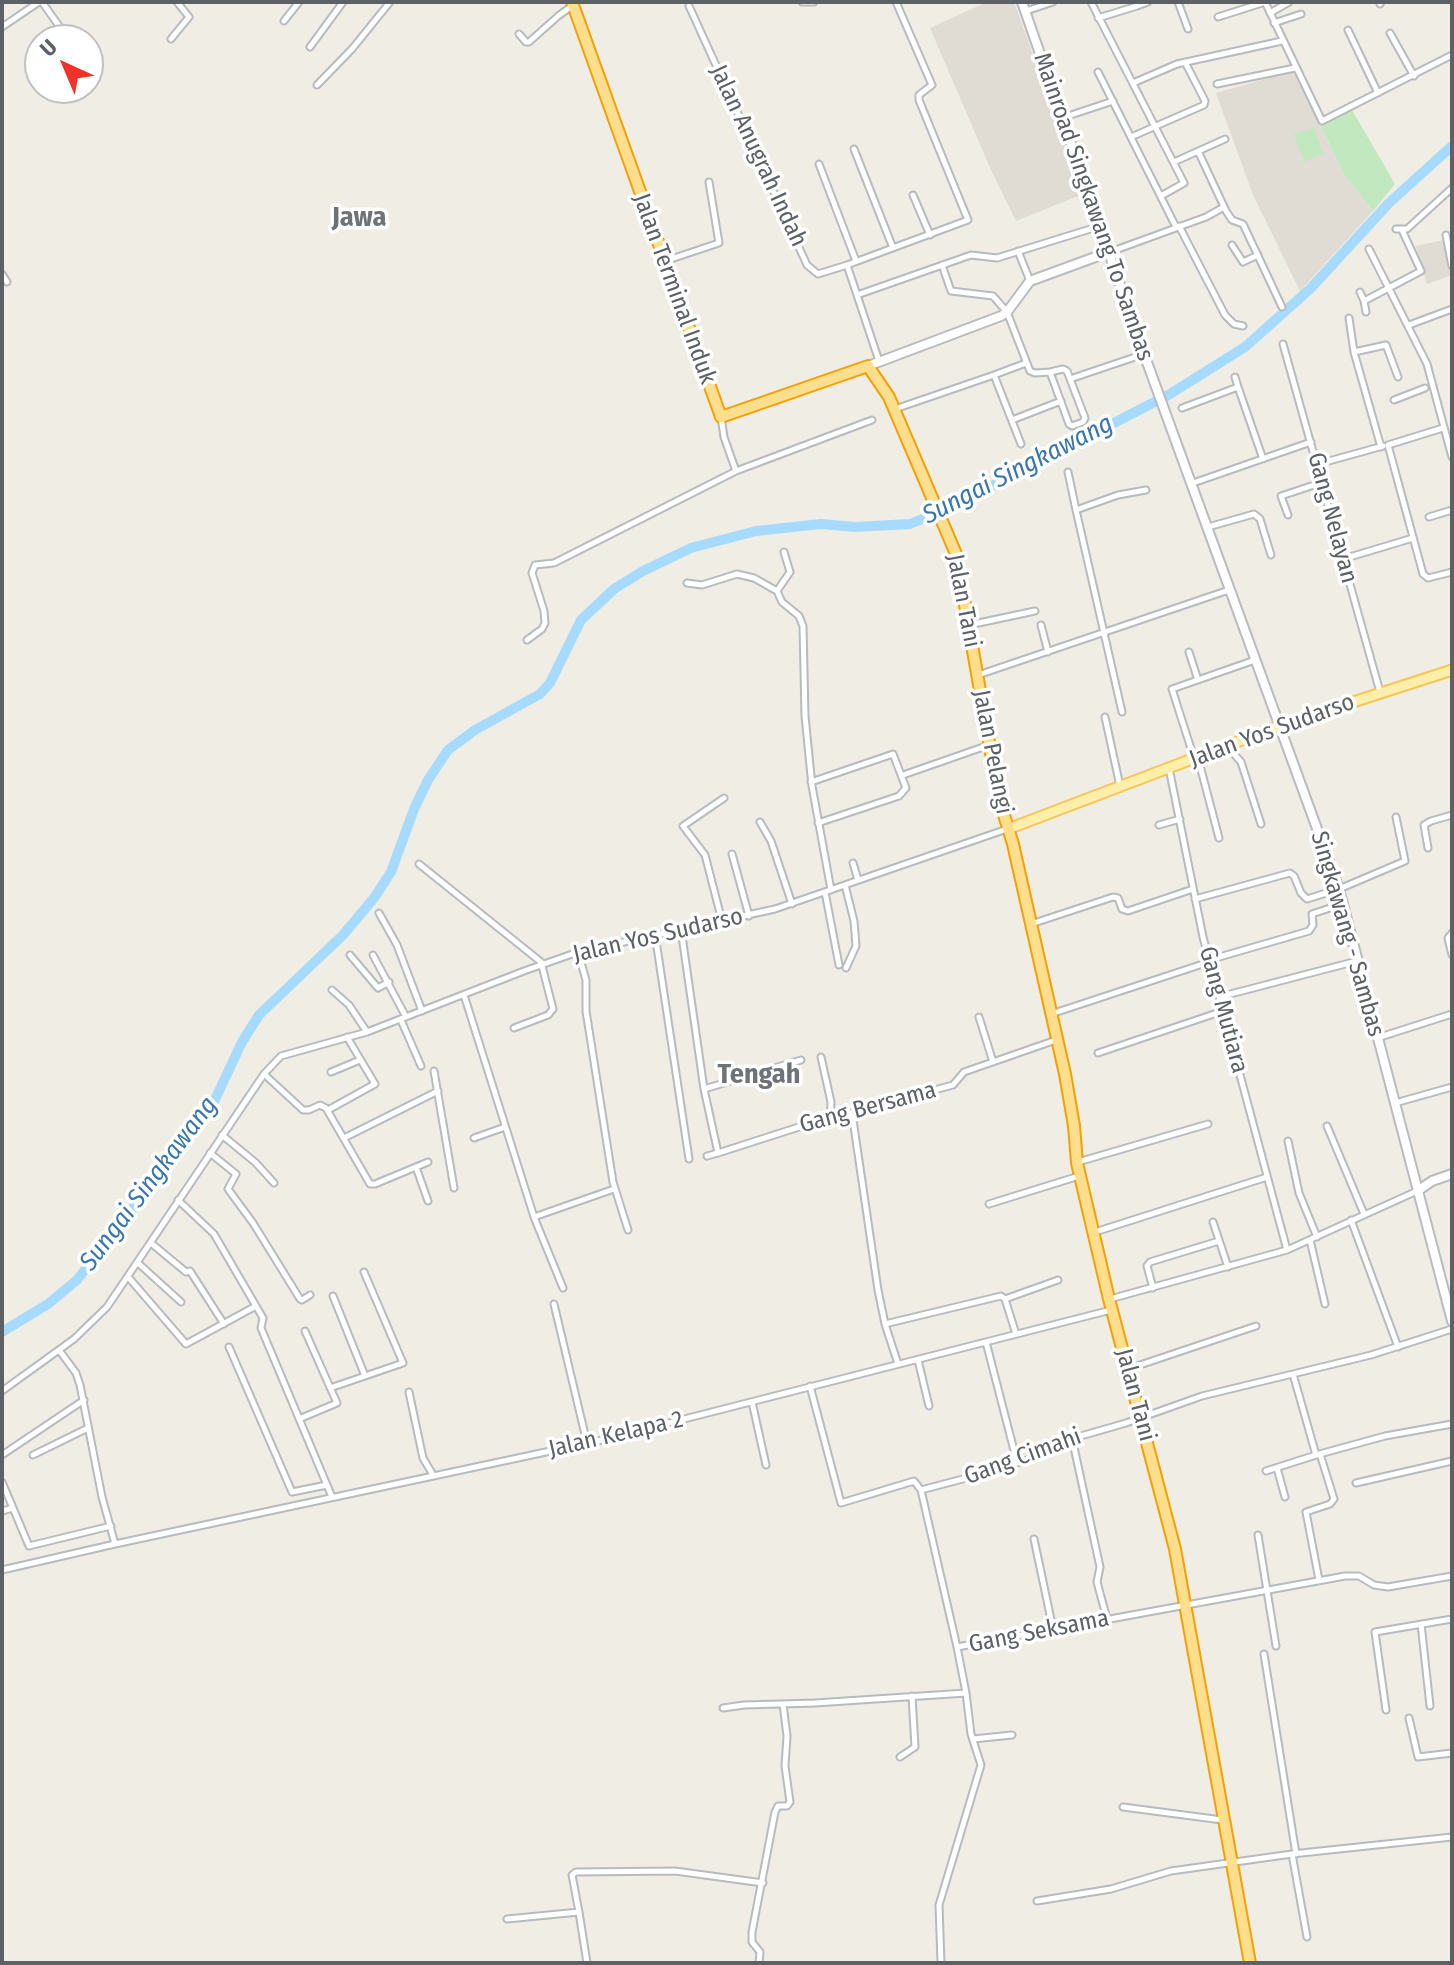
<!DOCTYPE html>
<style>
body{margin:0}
#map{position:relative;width:1454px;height:1965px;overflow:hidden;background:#f0ede5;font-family:"Fira Sans Condensed",sans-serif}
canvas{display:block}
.frame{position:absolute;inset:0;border:4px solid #5d6166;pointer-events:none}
.north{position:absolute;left:24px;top:24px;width:80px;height:80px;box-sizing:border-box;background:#fff;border:2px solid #bec0c2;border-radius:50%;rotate:316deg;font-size:22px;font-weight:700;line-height:32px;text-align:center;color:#5d6166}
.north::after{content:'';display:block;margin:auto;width:28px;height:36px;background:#f23229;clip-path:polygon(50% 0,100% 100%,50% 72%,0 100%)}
</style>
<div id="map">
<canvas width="1454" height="1965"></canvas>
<div class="frame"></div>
<div class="north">U</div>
</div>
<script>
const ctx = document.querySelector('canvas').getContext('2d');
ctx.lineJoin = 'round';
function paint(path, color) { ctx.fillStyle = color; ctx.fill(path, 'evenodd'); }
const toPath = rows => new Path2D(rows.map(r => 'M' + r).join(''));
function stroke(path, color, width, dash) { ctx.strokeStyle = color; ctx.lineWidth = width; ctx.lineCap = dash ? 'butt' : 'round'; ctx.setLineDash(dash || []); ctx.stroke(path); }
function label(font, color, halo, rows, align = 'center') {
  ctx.font = font + ' "Fira Sans Condensed",sans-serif'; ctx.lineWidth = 7; ctx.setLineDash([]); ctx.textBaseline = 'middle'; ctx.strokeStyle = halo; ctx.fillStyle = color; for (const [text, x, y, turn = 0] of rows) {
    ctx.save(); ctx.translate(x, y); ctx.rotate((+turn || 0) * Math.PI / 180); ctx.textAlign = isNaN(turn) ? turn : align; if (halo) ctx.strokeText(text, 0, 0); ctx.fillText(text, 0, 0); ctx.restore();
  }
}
paint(toPath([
 [987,2,1014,2,1083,194,1016,221,991,170,930,28],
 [1293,71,1345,176,1373,211,1300,291,1253,195,1216,93],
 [1444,240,1452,275,1427,284,1416,246]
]), '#e0dcd3');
paint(toPath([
 [1352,110,1395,184,1373,211,1345,176,1320,125],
 [1314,128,1323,154,1304,162,1294,134]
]), '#c2e8c0');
stroke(toPath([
 [2,1332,48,1304,77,1280,212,1106,242,1042,259,1015,343,935,374,898,391,872,414,809,428,780,448,750,475,730,540,694,550,683,581,620,614,589,643,571,691,548,756,531,821,524,855,527,910,524,951,507,1170,394,1245,347,1310,289,1389,203,1452,146]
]), '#a6dbff', 10);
const street = toPath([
 [42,2,69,40],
 [802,2,814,2],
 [1091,2,1184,183,1161,196],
 [1178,2,1188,29],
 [1265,2,1322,121,1452,55],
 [1380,4,1381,2],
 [689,6,807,265,818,274,847,265],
 [1137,6,1148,2],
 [1026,11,1053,2],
 [1270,13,1289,2],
 [558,16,572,6],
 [1218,17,1265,2],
 [1098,18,1137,6,1135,2],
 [284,21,299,2],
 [1274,23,1301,14],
 [2,27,39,2],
 [1348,30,1378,93],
 [1390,33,1414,76],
 [519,34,526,42,529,42,556,18],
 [171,39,189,17,177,2],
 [310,47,343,2],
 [1098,72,1176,227],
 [1133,83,1177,64,1282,41],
 [1217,84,1295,68],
 [317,85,352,49,390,2],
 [1062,118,1113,101],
 [1131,137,1204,105,1205,101,1185,62],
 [854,149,893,248],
 [1198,151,1226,211,1232,220,1243,224,1282,307],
 [1174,162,1225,139],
 [819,164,856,261],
 [913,195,930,235],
 [1179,226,1225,315,1234,324,1243,326],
 [1396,229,1407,229,1452,188],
 [1446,235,1452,266],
 [1232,245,1243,262,1258,255],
 [1369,249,1427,364,1452,457],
 [1018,251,1030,281],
 [1110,252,1206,217,1224,207],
 [665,261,719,243,709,182],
 [942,265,951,291,993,296,1007,312,1030,371,1035,373,1050,372,1069,424,1072,426,1083,422,1085,418,1067,371,1063,369,1050,372],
 [2,274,7,282],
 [1360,292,1364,301],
 [857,295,847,265,968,220,919,100,919,95,932,85,896,2],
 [1366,312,1364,301,1421,271,1402,230],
 [1349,318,1354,352,1381,447],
 [1409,325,1452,309],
 [1283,344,1380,692],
 [1354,352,1386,345,1398,377],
 [879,361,857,295,971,255,997,258,1100,226],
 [1235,377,1238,387],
 [1070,379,1144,354],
 [1394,400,1425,388],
 [1182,408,1238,387,1263,459],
 [895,409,994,375],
 [1012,420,1061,401],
 [1443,428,1388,445,1423,574,1428,578,1452,572],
 [1021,444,994,375,1026,363],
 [1318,464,1383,446],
 [736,471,872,420],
 [1068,472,1076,510],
 [1193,483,1311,442],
 [1288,515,1281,496,1323,482],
 [1429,517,1452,510],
 [1208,527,1254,514,1260,519,1271,555],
 [784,552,790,572,777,591,782,602,799,616,803,626,805,716,812,786,831,890],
 [1343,559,1413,538],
 [687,583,702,585,737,574,754,578,777,591],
 [969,625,1035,611],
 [1041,625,1048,652],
 [527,640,542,629,545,623,544,611,532,573,535,565,554,563,736,471,724,437,721,417],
 [1189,652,1198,680],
 [978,675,1229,590],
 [1122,712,1076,510,1118,495,1146,490],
 [1105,717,1120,786],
 [1231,744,1234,754,1241,762,1261,824],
 [1194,758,1172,689,1255,660],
 [1198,758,1219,838],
 [1169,768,1203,937,1287,1250],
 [903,775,989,745],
 [811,782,893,754,906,788,899,796,818,823],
 [760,822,771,841,792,904],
 [1159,825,1180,819],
 [1428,848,1424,825,1431,821,1452,815],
 [732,854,749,916],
 [853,863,858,880],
 [419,864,541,962,553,1009,548,1015,514,1028],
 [845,885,854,921,856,946,846,968],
 [825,892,839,965],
 [1195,899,1290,873,1294,876,1301,893,1307,899,1339,889,1405,861,1396,817],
 [379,913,397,945,422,1011],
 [722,921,705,855,683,826,724,798],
 [1031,924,1113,897,1118,898,1122,909,1128,911,1193,889],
 [681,929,704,1089,718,1153,707,1156],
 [1452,933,1448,938,1452,955],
 [655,934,689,1159],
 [578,952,586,980,586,1011,613,1182,628,1230],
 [350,955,378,988,389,982],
 [373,955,406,1017],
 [1209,960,1309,931,1313,925,1312,914,1342,904],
 [332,990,349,1005,367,1032],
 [464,995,534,1217,563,1288],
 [1219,997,1357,961],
 [1051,1014,1209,962],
 [979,1017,993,1062],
 [401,1020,421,1066],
 [1377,1038,1452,1014],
 [1098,1053,1223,1011],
 [821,1057,831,1102,830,1119],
 [434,1071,454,1188],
 [331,1072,360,1060],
 [264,1074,303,1110,309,1110,320,1105,326,1108,370,1184,375,1184,428,1162],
 [704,1089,801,1060],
 [1395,1103,1452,1087],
 [328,1110,375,1084,347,1037],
 [852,1113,878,1290,885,1324,898,1364],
 [1327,1126,1364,1214],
 [222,1135,256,1163,274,1183],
 [344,1138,438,1091],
 [474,1138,505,1127],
 [1288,1141,1299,1193,1317,1237],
 [210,1153,236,1174,228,1189,253,1223,300,1299,302,1300,310,1295],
 [718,1153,799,1127,953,1085,964,1072,1056,1040],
 [1078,1162,1208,1124],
 [416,1167,428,1201],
 [178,1200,214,1234,263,1318,261,1328,332,1497],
 [989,1204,1079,1176],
 [534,1217,614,1189],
 [1351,1220,1398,1347],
 [1213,1222,1228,1267],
 [1095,1232,1267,1177],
 [1310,1240,1325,1304],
 [151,1243,186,1272,190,1271,224,1324],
 [138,1263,181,1302],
 [129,1278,186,1344,256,1306],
 [1153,1288,1147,1266,1150,1262,1219,1241],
 [333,1296,365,1376],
 [1005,1299,1058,1280],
 [1110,1299,1287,1250,1417,1191],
 [554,1304,587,1443],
 [885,1324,1001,1296,1005,1299,1016,1334],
 [986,1342,1017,1462],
 [229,1347,292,1492,327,1485],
 [59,1350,76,1373,80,1385,102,1497,115,1544,602,1440,1111,1310],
 [918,1360,929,1406],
 [1128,1369,1256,1326],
 [1293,1374,1316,1455,1385,1436,1452,1424],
 [810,1386,841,1503,914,1481,921,1490,974,1476,1040,1456,1046,1446,1126,1423,1202,1396,1371,1355,1452,1329],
 [330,1388,403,1363,364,1272],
 [2,1391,74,1339,107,1307,264,1074,281,1056,367,1032,524,971,578,952,775,909,1007,829],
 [409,1392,423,1458,433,1475],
 [752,1402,766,1465],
 [299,1419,337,1403,305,1331],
 [1072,1438,1100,1567,1097,1582,1107,1619],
 [2,1455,84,1400],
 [33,1455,88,1428],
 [1277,1468,1285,1497],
 [1266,1471,1316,1455],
 [2,1482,13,1508,2,1511],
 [1356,1483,1452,1461],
 [921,1490,957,1647,1345,1576,1359,1576,1374,1585,1388,1587,1452,1576],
 [13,1508,29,1546,111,1526],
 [1258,1535,1276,1646],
 [1034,1539,1053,1629],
 [2,1570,115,1544],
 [1319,1580,1306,1512,1330,1504,1334,1499,1320,1454],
 [1421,1624,1430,1706],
 [957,1647,966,1693],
 [1264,1654,1296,1854],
 [723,1708,744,1705,815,1703,966,1693,971,1734,981,1765,939,1905,941,1963],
 [1386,1710,1375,1632,1452,1619],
 [1409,1718,1418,1757,1452,1753],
 [973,1739,1012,1735],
 [900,1757,915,1747,912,1696],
 [1123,1807,1222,1820],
 [1292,1854,1307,1937],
 [1037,1901,1111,1889,1171,1871,1292,1854,1452,1837],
 [579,1912,572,1875,576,1872,675,1871,763,1883],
 [507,1919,579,1912,587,1963],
 [759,1963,760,1952,752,1942,752,1932,775,1812,778,1806,787,1806,790,1802,785,1766,787,1736,783,1704]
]);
const secondary = toPath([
 [1022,2,1144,354,1339,889,1452,1321],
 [868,366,1001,316,1007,312,1030,281,1109,252],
 [1419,1190,1432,1181,1452,1174]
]);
const primary = toPath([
 [1008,829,1279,726,1452,670]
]);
const highway = toPath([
 [572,2,721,417,868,366,889,397,956,554,999,799,1013,844,1065,1074,1074,1126,1077,1163,1109,1299,1175,1549,1250,1963]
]);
stroke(street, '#b7bbbf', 9);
stroke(secondary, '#b8bcc1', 12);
stroke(primary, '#f8c556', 13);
stroke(highway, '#f5a000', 14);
stroke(street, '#fff', 5);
stroke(secondary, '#fff', 8);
stroke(primary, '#ffefab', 9);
stroke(highway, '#ffde8d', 10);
label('24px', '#5d6166', '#fff', [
 ["Jalan Anugrah Indah",758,156,65],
 ["Mainroad Singkawang To Sambas",1093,207,71],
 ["Jalan Terminal Induk",674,289,70],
 ["Gang Nelayan",1332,518,75],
 ["Jalan Tani",963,601,79],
 ["Jalan Yos Sudarso",1272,731,-20],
 ["Jalan Pelangi",992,752,79],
 ["Singkawang - Sambas",1347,934,74],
 ["Jalan Yos Sudarso",658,936,-13],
 ["Gang Mutiara",1223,1010,75],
 ["Gang Bersama",868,1108,-15],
 ["Jalan Tani",1135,1395,75],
 ["Jalan Kelapa 2",616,1435,-13],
 ["Gang Cimahi",1023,1457,-20],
 ["Gang Seksama",1039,1632,-11]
]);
label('italic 26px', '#3a76ad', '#fff', [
 ["Sungai Singkawang",1018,470,-27],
 ["Sungai Singkawang",149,1184,-53]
]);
label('bold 28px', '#6e7378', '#fff', [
 ["Jawa",359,218],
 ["Tengah",759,1075]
]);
</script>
